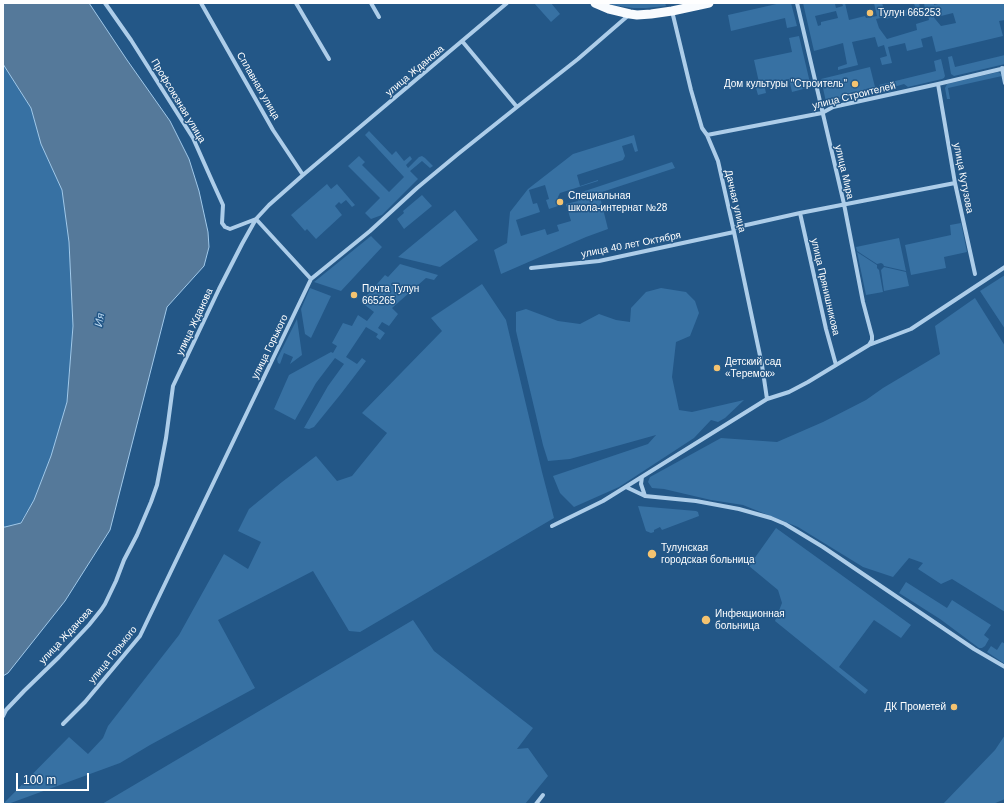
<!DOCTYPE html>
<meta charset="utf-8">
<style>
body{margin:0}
#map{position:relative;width:1008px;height:807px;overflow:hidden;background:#235787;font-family:Helvetica,sans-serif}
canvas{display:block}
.frame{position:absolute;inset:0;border:4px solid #fff;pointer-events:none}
.scale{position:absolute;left:16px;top:773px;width:73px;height:18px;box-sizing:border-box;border:2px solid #fff;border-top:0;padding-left:5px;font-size:12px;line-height:14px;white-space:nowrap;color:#fff;-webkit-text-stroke:3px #235787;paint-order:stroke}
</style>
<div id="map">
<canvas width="1008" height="807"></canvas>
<div class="frame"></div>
<div class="scale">100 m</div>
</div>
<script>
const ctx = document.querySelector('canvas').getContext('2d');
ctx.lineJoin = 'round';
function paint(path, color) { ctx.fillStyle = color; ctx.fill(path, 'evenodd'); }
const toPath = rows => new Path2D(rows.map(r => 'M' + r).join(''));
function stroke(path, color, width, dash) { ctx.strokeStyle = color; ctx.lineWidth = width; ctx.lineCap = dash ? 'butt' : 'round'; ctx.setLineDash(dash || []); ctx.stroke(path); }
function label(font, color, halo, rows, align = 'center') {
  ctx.font = font + ' Helvetica,sans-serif'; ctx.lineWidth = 3; ctx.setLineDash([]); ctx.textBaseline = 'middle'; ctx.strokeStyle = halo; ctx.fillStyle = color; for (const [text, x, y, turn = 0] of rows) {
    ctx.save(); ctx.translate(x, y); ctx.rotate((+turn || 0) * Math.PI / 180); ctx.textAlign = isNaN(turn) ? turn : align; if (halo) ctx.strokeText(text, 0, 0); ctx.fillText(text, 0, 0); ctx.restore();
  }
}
paint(toPath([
 [534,3,551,3,560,14,551,22],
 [607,3,665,3,666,6,646,8,633,8,613,5],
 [781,3,791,3,797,26,787,28,785,18,731,31,728,15],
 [803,3,840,3,835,4,836,8,843,6,842,3,845,3,849,20,865,16,866,18,877,16,874,3,882,3,886,16,915,7,914,3,919,3,921,11,920,12,897,18,896,16,886,19,885,17,876,19,879,28,887,39,917,30,916,24,929,20,928,15,931,14,941,26,956,23,953,13,937,17,933,8,925,9,924,3,934,3,934,5,942,3,1005,3,1005,20,999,21,1003,36,936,52,932,36,921,39,923,47,907,51,905,43,888,47,892,63,882,65,880,58,887,56,884,45,878,47,875,37,852,42,858,65,838,70,838,67,847,64,843,43,814,51],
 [836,11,838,18,821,22,821,25,818,26,815,16],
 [799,36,811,87,792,92,789,79,764,84,766,93,758,95,756,88,760,87,754,60,792,52,789,38],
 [1005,55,1005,64,954,76,951,74,948,57,952,56,955,67],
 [941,59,945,76,944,78,942,79,908,87,904,84,894,87,892,91,883,93,880,90,879,85,936,71,934,61],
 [3,64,31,108,41,144,62,190,69,242,73,326,67,402,51,456,34,500,20,523,5,527,3,527],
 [870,67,876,91,826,102,821,79],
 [998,72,1000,73,1002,76,948,88,950,99,947,99,945,88,947,84],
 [369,131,392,155,396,151,404,161,410,156,412,159,406,165,408,168,419,157,422,156,425,158,433,166,430,168,422,161,410,171,418,179,382,215,371,219,365,213,380,198,348,166,359,156,365,162,362,165,389,192,404,177,365,135],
 [634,135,638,151,635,152,632,143,622,146,625,156,623,160,577,175,580,186,598,180,598,181,560,193,558,197,561,205,549,209,546,200,549,199,545,185,529,190,533,204,537,203,540,212,516,220,521,236,545,229,547,235,559,231,557,225,571,221,566,204,578,201,576,194,672,162,675,168,599,193,608,229,586,237,501,274,494,250,507,243,510,212,528,189,573,154],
 [327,184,331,189,337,184,355,205,352,207,346,200,341,204,339,202,335,206,342,215,316,239,307,229,305,231,291,215],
 [422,195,432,206,404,229,397,219,404,213,403,211],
 [455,210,478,240,440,267,398,257],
 [961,223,967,252,944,257,946,268,911,275,905,245,951,235,950,225],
 [371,236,382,247,341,291,314,282],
 [899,238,906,271,884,266,883,264,881,263,877,264,857,251,856,247],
 [857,252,877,265,877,268,879,270,883,292,866,295],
 [400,264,438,275,434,280,426,278,392,308,398,314,389,326,382,322,378,328,385,333,380,340,376,337,378,334,366,327,346,357,357,364,362,358,366,361,340,395,314,427,309,429,304,428,328,386,344,364,335,358,316,383,295,420,274,409,289,375,331,352,333,353,337,346,332,343,343,323,352,326,358,315,367,321,374,312,361,302,385,275,388,277],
 [884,267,906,272,909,286,884,291,881,270],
 [1005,275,1005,329,980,291],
 [482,284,506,320,542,472,554,518,360,632,349,631,313,571,218,620,255,688,150,745,120,763,8,804,3,804,69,737,88,754,103,738,108,726,179,635,224,554,248,569,261,542,238,531,249,509,282,482,316,456,337,481,352,476,387,433,362,413,442,331,431,318],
 [310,288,331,296,311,338,305,334,301,309],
 [661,288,686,292,695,301,699,313,690,336,676,342,672,377,679,410,692,412,744,400,725,418,718,422,711,420,694,438,619,487,574,507,560,493,553,476,648,444,656,435,570,459,548,461,543,445,516,331,516,312,526,309,558,321,580,324,599,314,616,320,630,322,631,308,646,292],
 [975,298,1005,346,1005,612,952,579,941,584,918,569,923,563,909,558,893,577,863,567,798,527,743,505,711,500,664,489,652,488,648,482,650,477,721,438,777,442,823,422,866,400,883,388,940,354,935,326],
 [297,319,302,355,290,364,293,357,284,353,280,364,278,363,277,359],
 [638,506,696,511,698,512,699,516,662,530,660,527,654,530,654,532,651,533,646,531,645,528],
 [776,528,911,625,901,638,874,620,839,667,868,690,865,694,775,621,782,603,778,590,749,566],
 [906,582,947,608,952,600,991,625,984,635,989,639,985,646,982,648,979,648,940,619,899,593],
 [413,620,434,651,533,728,517,749,528,748,548,776,525,804,102,804],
 [1002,642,1005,644,1005,664,987,652,991,646,997,650],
 [1005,735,1005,799,993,804,943,804,995,750]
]), '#3771a3');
const water = toPath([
 [3,3,89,3,127,60,170,121,189,159,199,191,208,232,209,247,204,266,167,307,110,530,65,601,8,673,3,676,3,527,5,527,21,523,34,500,51,456,67,402,73,326,69,242,62,190,41,144,31,108,3,64,3,3]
]);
paint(water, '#55799a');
stroke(water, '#a1c9ea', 1);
stroke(toPath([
 [105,3,131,40,193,138,213,183,223,205,222,223,225,227,230,229,256,219,311,279],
 [201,3,273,130,303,175],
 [296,3,329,59],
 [371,3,379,17],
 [797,3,844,204,863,302,872,336,872,340,869,345],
 [672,11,691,90,702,128,707,135,718,161,734,232,762,365,767,399],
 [1002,68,1005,83],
 [938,84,955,183,975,274],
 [517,107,578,59,630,14],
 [707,135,822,113,833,107,938,84,1005,68],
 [800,213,826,329,836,365],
 [733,228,800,213,955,183],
 [531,268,599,261,734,232],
 [642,477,641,484,645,496],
 [626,487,645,496,696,501,739,509,771,518,785,524,823,547,974,649,1005,667],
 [552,526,603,501,767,399,789,392,808,382,869,345,911,329,1005,267],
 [3,716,6,710,24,691,59,657,89,625,101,610,105,604,116,581,124,560,137,535,151,502,157,485,166,438,173,386,219,289,242,244,256,219,269,205,303,175,507,3],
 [63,724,85,702,140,636,311,279,370,231,417,188,458,154,517,107,462,41],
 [536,804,543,795]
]), '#adcde9', 4);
stroke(toPath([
 [595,3,609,9,630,14,637,15,651,14,672,11,709,3]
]), '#f8fbfe', 9);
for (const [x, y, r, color] of [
 [870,13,4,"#f4c370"],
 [855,84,4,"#f4c370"],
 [560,202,4,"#f4c370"],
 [354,295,4,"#f4c370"],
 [717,368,4,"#f4c370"],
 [652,554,5,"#f4c370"],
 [706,620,5,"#f4c370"],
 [954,707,4,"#f4c370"]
]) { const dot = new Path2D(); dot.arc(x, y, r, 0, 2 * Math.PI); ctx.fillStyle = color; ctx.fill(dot); stroke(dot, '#235787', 1.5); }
label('10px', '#fff', '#235787', [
 ["Тулун 665253",878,13],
 ["Дом культуры \"Строитель\"",847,84,"right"],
 ["Специальная",568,196],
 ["школа-интернат №28",568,208],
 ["Почта Тулун",362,289],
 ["665265",362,301],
 ["Детский сад",725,362],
 ["«Теремок»",725,374],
 ["Тулунская",661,548],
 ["городская больница",661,560],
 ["Инфекционная",715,614],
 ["больница",715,626],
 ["ДК Прометей",946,707,"right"]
], 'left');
label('10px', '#fff', '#235787', [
 ["улица Жданова",415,71,-40],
 ["Сплавная улица",258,86,60],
 ["улица Строителей",854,96,-14],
 ["Профсоюзная улица",178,101,59],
 ["улица Мира",844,172,77],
 ["улица Кутузова",963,178,79],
 ["Дачная улица",735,201,77],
 ["улица 40 лет Октября",631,245,-11],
 ["улица Прянишникова",825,287,77],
 ["улица Жданова",195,322,-65],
 ["улица Горького",270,347,-64],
 ["улица Жданова",66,636,-47],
 ["улица Горького",113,655,-51]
]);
label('italic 11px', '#b9d7f0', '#235787', [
 ["Ия",100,320,-80]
]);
</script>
